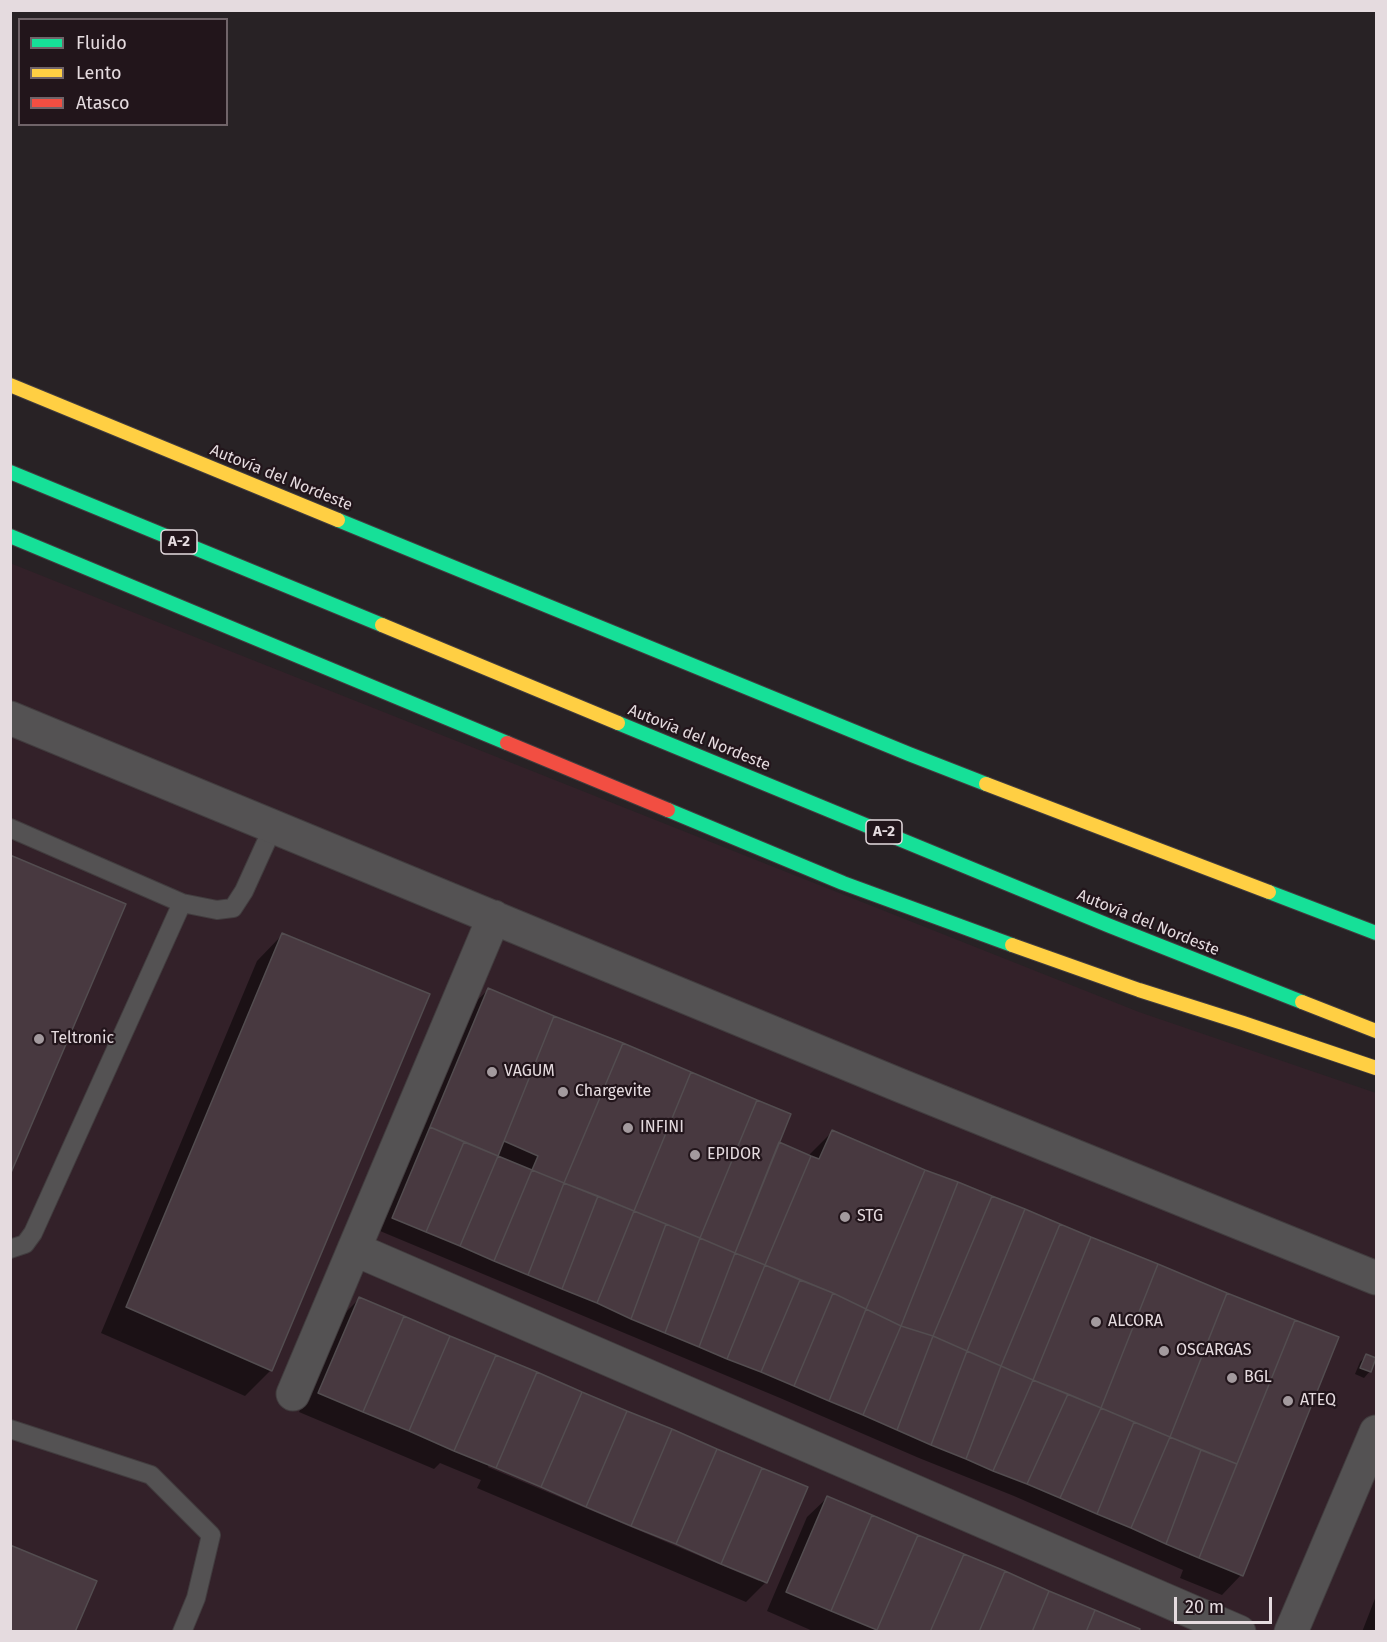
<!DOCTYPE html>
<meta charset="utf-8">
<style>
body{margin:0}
#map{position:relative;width:1387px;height:1642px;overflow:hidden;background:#282225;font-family:"Fira Sans",sans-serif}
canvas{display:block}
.frame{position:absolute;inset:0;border:12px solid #e5dbdf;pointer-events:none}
.legend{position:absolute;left:18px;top:18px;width:210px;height:108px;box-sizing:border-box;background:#22151b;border:2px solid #706469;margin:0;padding:8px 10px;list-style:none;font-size:18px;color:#e5dbdf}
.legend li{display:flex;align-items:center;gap:12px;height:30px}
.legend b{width:30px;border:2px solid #706469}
.scale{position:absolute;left:1174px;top:1597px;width:98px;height:27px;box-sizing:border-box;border:3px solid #e5dbdf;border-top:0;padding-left:8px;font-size:18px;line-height:21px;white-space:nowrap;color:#e5dbdf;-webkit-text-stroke:4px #22151b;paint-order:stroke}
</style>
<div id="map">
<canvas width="1387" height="1642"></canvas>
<div class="frame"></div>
<ul class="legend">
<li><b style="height:8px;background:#16e098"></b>Fluido</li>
<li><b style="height:8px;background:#ffcf43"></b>Lento</li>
<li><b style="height:8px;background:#f24e42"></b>Atasco</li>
</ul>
<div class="scale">20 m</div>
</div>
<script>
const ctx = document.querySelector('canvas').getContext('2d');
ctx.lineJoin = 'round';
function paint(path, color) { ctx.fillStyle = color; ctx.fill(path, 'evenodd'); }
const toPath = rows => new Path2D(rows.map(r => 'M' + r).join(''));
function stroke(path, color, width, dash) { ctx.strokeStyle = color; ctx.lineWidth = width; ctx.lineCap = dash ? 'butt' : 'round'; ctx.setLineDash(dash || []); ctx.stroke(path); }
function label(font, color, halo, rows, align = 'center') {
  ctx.font = font + ' "Fira Sans",sans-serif'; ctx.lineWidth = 4.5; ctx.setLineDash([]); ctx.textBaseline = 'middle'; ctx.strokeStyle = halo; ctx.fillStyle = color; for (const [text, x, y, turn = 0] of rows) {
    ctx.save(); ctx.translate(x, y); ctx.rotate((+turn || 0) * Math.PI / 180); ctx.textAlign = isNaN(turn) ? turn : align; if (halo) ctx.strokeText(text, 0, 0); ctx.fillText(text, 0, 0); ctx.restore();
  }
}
paint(toPath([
 [10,563,230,651,1139,1012,1376,1093,1376,1631,11,1631]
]), '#332129');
paint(toPath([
 [282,935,428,995,271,1370,245,1396,101,1333,257,961],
 [488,990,777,1143,808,1156,832,1132,1226,1295,1337,1338,1241,1575,1222,1595,1180,1578,1183,1570,1014,1496,919,1458,780,1398,380,1231,415,1148,411,1147,468,1009],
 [359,1299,766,1582,746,1602,477,1488,481,1480,440,1463,434,1469,299,1412,340,1318],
 [489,1464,759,1578,759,1581,488,1467],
 [1366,1356,1370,1371,1364,1378,1355,1374,1360,1362],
 [827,1498,1143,1632,815,1632,767,1611,807,1517],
 [1376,1596,1376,1632,1362,1632]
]), '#0007');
const building = toPath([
 [10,855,126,904,10,1175,10,855],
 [282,933,430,994,272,1371,126,1307,282,933],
 [488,988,554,1016,498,1156,430,1127,488,988],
 [554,1016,623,1043,564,1183,532,1170,538,1156,504,1141,554,1016],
 [623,1043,691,1072,634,1211,564,1183,623,1043],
 [691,1072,757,1100,700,1238,634,1211,691,1072],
 [757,1100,791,1114,735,1253,700,1238,757,1100],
 [430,1127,464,1142,426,1232,392,1218,430,1127],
 [832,1130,925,1170,866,1309,833,1293,765,1265,811,1156,819,1159,832,1130],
 [464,1142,498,1156,460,1246,426,1232,464,1142],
 [779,1142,811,1156,765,1265,735,1253,779,1142],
 [498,1156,532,1170,494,1261,460,1246,498,1156],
 [532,1170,564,1183,528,1275,494,1261,532,1170],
 [925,1170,958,1182,901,1326,866,1309,925,1170],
 [958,1182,992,1196,933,1336,901,1326,958,1182],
 [564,1183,598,1196,562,1289,528,1275,564,1183],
 [598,1196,634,1211,597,1303,562,1289,598,1196],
 [992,1196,1025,1209,967,1351,933,1336,992,1196],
 [1025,1209,1060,1224,1001,1366,967,1351,1025,1209],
 [634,1211,666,1224,631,1319,597,1303,634,1211],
 [666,1224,700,1238,665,1333,631,1319,666,1224],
 [1060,1224,1091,1237,1033,1380,1001,1366,1060,1224],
 [1091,1237,1158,1264,1101,1408,1033,1380,1091,1237],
 [700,1238,735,1253,699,1347,665,1333,700,1238],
 [735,1253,765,1265,727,1359,699,1347,735,1253],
 [1158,1264,1227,1293,1170,1437,1101,1408,1158,1264],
 [765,1265,800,1280,761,1372,727,1359,765,1265],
 [800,1280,833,1293,794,1386,761,1372,800,1280],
 [833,1293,866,1309,829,1401,794,1386,833,1293],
 [1227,1293,1295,1320,1237,1464,1170,1437,1227,1293],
 [359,1297,404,1316,363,1412,318,1393,359,1297],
 [866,1309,901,1326,863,1415,829,1401,866,1309],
 [404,1316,450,1336,409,1431,363,1412,404,1316],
 [1295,1320,1339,1337,1243,1576,1199,1558,1295,1320],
 [901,1326,933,1336,897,1430,863,1415,901,1326],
 [450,1336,496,1355,454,1451,409,1431,450,1336],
 [933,1336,967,1351,931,1445,897,1430,933,1336],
 [967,1351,1001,1366,966,1459,931,1445,967,1351],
 [1366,1354,1376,1358,1371,1372,1360,1368,1366,1354],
 [496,1355,537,1372,496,1468,454,1451,496,1355],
 [1001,1366,1033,1380,993,1471,966,1459,1001,1366],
 [537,1372,582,1392,541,1487,496,1468,537,1372],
 [1033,1380,1068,1394,1027,1484,993,1471,1033,1380],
 [582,1392,627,1411,586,1507,541,1487,582,1392],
 [1068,1394,1101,1408,1060,1498,1027,1484,1068,1394],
 [1101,1408,1134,1422,1097,1514,1060,1498,1101,1408],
 [627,1411,672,1429,631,1526,586,1507,627,1411],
 [1134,1422,1170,1437,1131,1528,1097,1514,1134,1422],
 [672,1429,717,1449,676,1544,631,1526,672,1429],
 [1170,1437,1201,1450,1166,1544,1131,1528,1170,1437],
 [717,1449,762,1468,721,1564,676,1544,717,1449],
 [1201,1450,1237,1464,1199,1558,1166,1544,1201,1450],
 [762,1468,808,1487,767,1583,721,1564,762,1468],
 [827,1496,872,1515,831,1611,786,1592,827,1496],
 [872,1515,918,1535,877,1630,831,1611,872,1515],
 [918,1535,964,1554,930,1632,880,1632,877,1630,918,1535],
 [10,1545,97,1581,75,1632,10,1632,10,1545],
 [964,1554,1005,1571,979,1632,930,1632,964,1554],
 [1005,1571,1049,1591,1032,1632,979,1632,1005,1571],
 [1049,1591,1095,1610,1086,1632,1032,1632,1049,1591],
 [1095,1610,1140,1629,1139,1632,1086,1632,1095,1610]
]);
paint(building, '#483940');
stroke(building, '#534d50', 1.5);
const lane = toPath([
 [10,828,182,903,217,910,233,908,244,891,273,827],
 [10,1249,25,1244,33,1233,182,903],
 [10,1429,151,1475,211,1535,196,1598,182,1632]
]);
const street = toPath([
 [10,718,899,1085,1376,1278],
 [354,1249,1239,1632],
 [293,1394,494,917],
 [1291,1632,1376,1432]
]);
const fast = toPath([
 [10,472,382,625],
 [338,520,909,754,986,784],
 [10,536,507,743],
 [618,723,1110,926,1302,1002],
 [668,810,843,883,1012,945],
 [1269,892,1376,933]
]);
const slow = toPath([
 [10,385,338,520],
 [382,625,618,723],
 [986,784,1269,892],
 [1012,945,1139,990,1243,1023,1376,1068],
 [1302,1002,1376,1031]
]);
const jam = toPath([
 [507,743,668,810]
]);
stroke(lane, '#423d3f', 20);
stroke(street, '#423d3f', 35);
stroke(fast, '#423d3f', 16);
stroke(slow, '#423d3f', 16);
stroke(jam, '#423d3f', 16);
stroke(lane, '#545253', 18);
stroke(street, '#545253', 33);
stroke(fast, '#16e098', 14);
stroke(slow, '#ffcf43', 14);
stroke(jam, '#f24e42', 14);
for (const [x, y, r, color] of [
 [39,1039,6,"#a39a9e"],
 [492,1072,6,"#a39a9e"],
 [563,1092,6,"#a39a9e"],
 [628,1128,6,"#a39a9e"],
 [695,1155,6,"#a39a9e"],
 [845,1217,6,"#a39a9e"],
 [1096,1322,6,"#a39a9e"],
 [1164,1351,6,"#a39a9e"],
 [1232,1378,6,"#a39a9e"],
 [1288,1401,6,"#a39a9e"]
]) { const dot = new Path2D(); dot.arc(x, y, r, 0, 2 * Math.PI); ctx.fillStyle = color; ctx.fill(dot); stroke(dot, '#22151b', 2); }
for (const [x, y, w] of [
 [179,542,36],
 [884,832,36]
]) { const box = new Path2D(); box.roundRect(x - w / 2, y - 12, w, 24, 4.5); ctx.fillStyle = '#22151b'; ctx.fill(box); stroke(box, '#e5dbdf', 1.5); }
label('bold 15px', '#e5dbdf', null, [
 ["A-2",179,542],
 ["A-2",884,832]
]);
label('16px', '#e5dbdf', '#22151b', [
 ["Autovía del Nordeste",281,478,22],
 ["Autovía del Nordeste",699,738,22],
 ["Autovía del Nordeste",1148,923,22]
]);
label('16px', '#e5dbdf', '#22151b', [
 ["Teltronic",51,1039],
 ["VAGUM",504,1072],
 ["Chargevite",575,1092],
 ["INFINI",640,1128],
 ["EPIDOR",707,1155],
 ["STG",857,1217],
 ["ALCORA",1108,1322],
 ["OSCARGAS",1176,1351],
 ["BGL",1244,1378],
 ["ATEQ",1300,1401]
], 'left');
</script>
